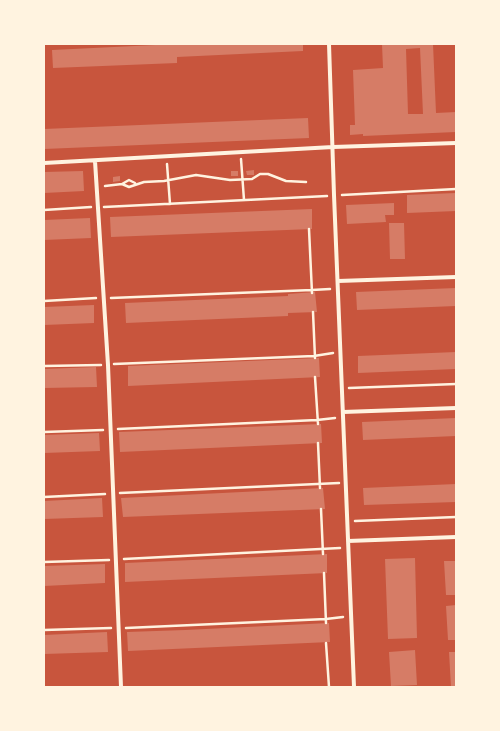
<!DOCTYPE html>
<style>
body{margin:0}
#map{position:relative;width:500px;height:731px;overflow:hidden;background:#c8553d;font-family:"Exo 2",sans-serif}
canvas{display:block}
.frame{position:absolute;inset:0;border:45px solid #fff3e0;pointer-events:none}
</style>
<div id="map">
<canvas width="500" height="731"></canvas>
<div class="frame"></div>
</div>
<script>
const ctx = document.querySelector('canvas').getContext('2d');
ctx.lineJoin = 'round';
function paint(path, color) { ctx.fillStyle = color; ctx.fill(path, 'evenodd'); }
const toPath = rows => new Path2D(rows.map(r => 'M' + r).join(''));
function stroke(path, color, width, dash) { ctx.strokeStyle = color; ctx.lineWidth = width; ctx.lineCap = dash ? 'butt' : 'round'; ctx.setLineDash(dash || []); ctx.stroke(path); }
paint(toPath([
 [176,44,303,44,303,51,177,57,177,63,53,68,52,50],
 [382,44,433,44,436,113,456,112,456,132,363,136,363,134,350,135,350,125,355,125,353,70,383,68],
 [420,48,423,114,408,114,406,49],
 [308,118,309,138,44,149,44,129],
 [254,170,254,175,247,175,246,171],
 [83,171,84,191,44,193,44,172],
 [231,171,238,171,238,176,231,176],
 [120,176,120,181,113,182,113,177],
 [456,193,456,211,407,213,407,195],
 [394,203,394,215,385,215,386,222,347,224,346,205],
 [312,209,312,229,111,237,110,217],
 [90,218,91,238,44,240,44,220],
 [389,223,404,223,405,259,390,259],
 [456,288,456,306,357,310,356,292],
 [315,292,317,312,288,313,288,316,126,323,125,303,288,296,288,294],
 [94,305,94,323,44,325,44,307],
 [456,352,456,369,358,373,358,356],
 [319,358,320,377,128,386,128,366],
 [96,367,97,387,44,388,44,369],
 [456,418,456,436,363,440,362,422],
 [321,424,322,443,120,452,119,432],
 [99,433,100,451,44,453,44,435],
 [456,484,456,502,364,505,363,488],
 [323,488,325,509,123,517,121,498],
 [102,498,103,517,44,519,44,501],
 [327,554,327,573,125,582,125,563],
 [415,558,417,638,388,639,385,559],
 [444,561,456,561,456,595,446,595],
 [105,564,105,583,44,586,44,566],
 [456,605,456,640,448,640,446,606],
 [329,623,330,642,128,651,127,632,185,630],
 [107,632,108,652,44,654,44,635],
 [415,650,417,685,391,686,389,652],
 [449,652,456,652,456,686,451,687]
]), '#d67c66');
stroke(toPath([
 [241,159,244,200],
 [167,164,170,204],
 [122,184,129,180,135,183],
 [105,186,122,184,129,187,144,182,164,181,196,175,230,180,252,179,260,174,268,174,286,181,306,182],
 [342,195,456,189],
 [104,207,327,196],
 [44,210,91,207],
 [309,229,312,293],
 [111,298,312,290,330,289],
 [44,301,96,298],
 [313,312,315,358],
 [114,364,314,356,333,353],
 [44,366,101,365],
 [315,377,318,424],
 [349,388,456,384],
 [118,429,317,420,335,418],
 [44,432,103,430],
 [318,443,320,488],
 [120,493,339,483],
 [44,497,105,494],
 [321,509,323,554],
 [355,521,456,517],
 [124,559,340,548],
 [44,562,109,560],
 [324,573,326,623],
 [126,628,326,619,343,617],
 [44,630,111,628],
 [326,643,329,687]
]), '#fff3e0', 2.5);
stroke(toPath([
 [329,44,334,195,354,687],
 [95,161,108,365,121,687],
 [44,163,333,147,456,143],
 [338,281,456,277],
 [343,412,456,408],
 [348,541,456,537]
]), '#fff3e0', 4);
</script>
